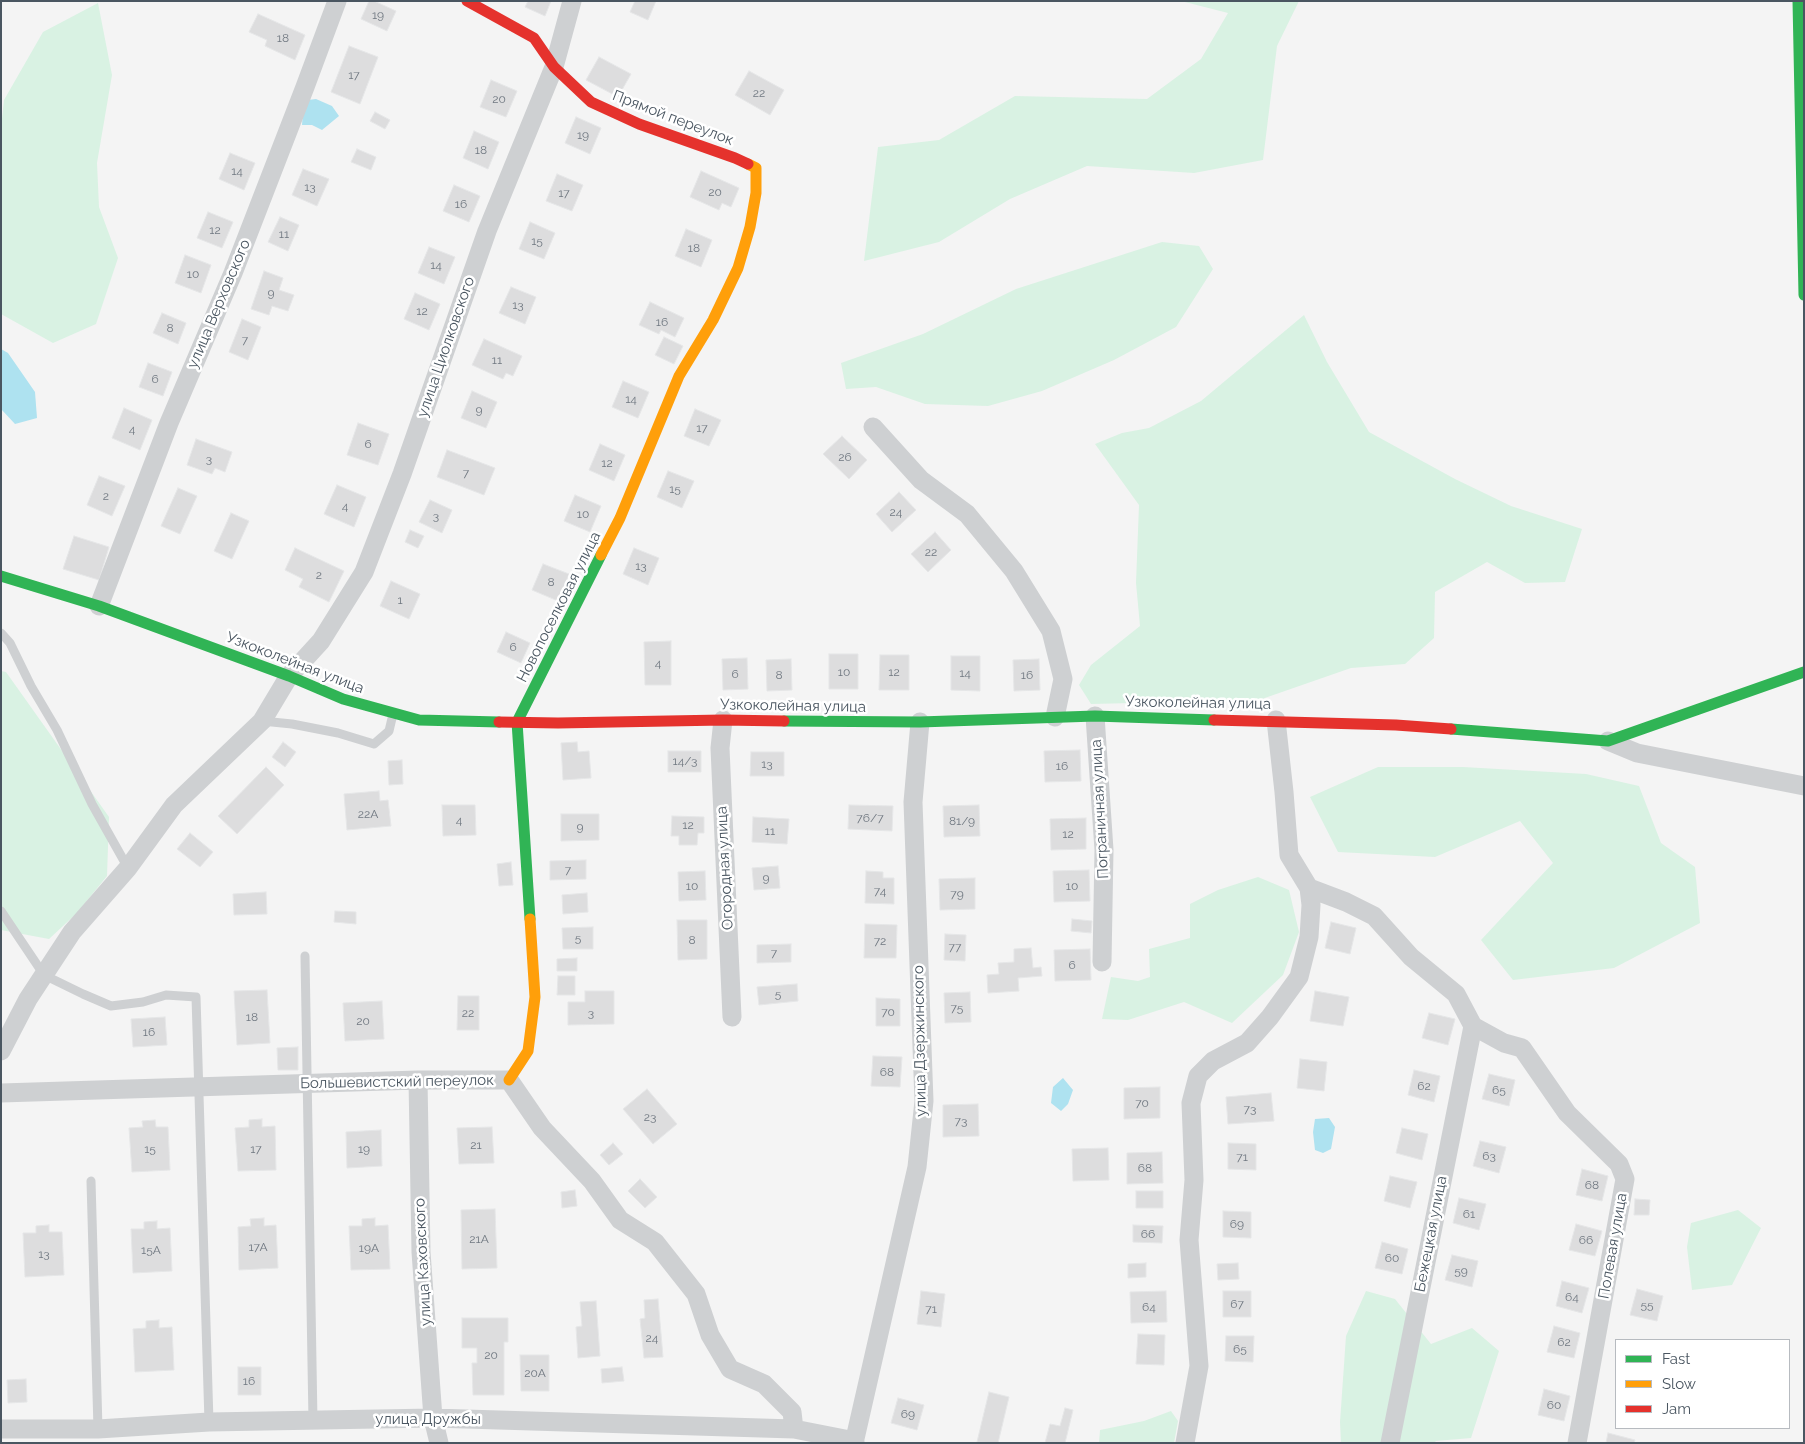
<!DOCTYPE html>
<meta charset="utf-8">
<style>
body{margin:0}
#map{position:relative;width:1805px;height:1444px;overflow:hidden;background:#f4f4f4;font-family:Raleway,sans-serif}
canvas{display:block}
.frame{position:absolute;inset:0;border:2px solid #4a5661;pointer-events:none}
.legend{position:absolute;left:1615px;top:1339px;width:175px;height:90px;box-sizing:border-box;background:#fff;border:1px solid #b7bbc0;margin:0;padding:6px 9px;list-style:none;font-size:15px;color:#4a5661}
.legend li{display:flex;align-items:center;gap:10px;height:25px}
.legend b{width:25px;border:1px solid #b7bbc0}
</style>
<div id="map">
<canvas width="1805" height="1444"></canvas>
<div class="frame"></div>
<ul class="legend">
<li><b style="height:6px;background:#30b455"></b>Fast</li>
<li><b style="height:6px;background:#ff9f0a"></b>Slow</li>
<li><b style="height:6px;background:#e5322d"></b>Jam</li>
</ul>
</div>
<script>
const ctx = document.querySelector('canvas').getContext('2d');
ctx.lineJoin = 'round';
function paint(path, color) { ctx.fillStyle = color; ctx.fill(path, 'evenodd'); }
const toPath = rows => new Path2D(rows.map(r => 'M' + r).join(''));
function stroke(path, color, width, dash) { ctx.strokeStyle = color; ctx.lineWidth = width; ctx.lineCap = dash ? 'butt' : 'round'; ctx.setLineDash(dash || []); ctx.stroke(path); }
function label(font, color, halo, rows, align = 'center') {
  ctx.font = font + ' Raleway,sans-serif'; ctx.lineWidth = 5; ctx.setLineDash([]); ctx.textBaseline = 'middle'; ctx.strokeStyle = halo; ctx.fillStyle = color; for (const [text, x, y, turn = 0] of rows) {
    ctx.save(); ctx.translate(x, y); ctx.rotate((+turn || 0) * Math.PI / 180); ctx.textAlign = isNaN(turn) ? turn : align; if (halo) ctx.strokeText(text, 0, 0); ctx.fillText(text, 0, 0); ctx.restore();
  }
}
paint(toPath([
 [1181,1,1299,1,1277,46,1263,160,1194,173,1087,166,1010,199,939,242,864,261,878,147,939,140,1015,96,1147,99,1201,59,1228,13],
 [98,3,112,75,97,163,99,207,118,258,96,324,53,343,1,314,1,128,4,100,43,32],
 [1162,242,1199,246,1213,269,1176,327,1114,360,1042,391,988,406,925,404,876,387,846,389,841,363,923,334,1016,289],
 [1304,315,1327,362,1369,432,1455,479,1511,506,1582,529,1565,582,1525,583,1487,562,1435,592,1434,638,1405,664,1351,668,1259,700,1091,704,1079,685,1091,665,1140,626,1136,583,1139,505,1095,444,1122,433,1149,428,1201,401],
 [1,671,6,672,109,817,107,876,77,913,49,939,1,930],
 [1378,767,1463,767,1586,774,1639,786,1661,843,1695,867,1700,923,1614,968,1513,980,1481,940,1553,863,1520,821,1435,857,1338,852,1310,797],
 [1258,877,1289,890,1299,932,1283,975,1232,1023,1184,1002,1128,1020,1102,1019,1111,977,1138,981,1150,977,1149,949,1190,938,1190,904,1218,890],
 [1738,1210,1761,1228,1732,1285,1692,1290,1687,1247,1691,1223],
 [1366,1291,1395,1299,1431,1344,1472,1328,1499,1351,1471,1438,1436,1441,1434,1443,1341,1443,1340,1422,1346,1336],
 [1171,1411,1178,1421,1174,1443,1099,1443,1100,1430,1144,1421]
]), '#d9f2e3');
paint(toPath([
 [316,99,332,106,339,116,322,130,312,125,302,125,303,112,308,100],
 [1,349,8,353,35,392,37,418,15,424,1,409],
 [1063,1078,1073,1090,1068,1104,1061,1111,1051,1103,1053,1087],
 [1329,1118,1335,1127,1331,1149,1323,1153,1315,1150,1313,1132,1315,1119]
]), '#aee2f0');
const building = toPath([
 [369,1,374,1,396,11,387,31,361,19,369,1],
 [528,1,551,1,545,16,525,7,528,1],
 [635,1,656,1,648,20,630,12,635,1],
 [258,14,305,35,295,60,265,46,267,40,249,32,258,14],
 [349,46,378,57,360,104,331,92,349,46],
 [599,57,631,74,618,97,586,80,599,57],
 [749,71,784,90,770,115,735,95,749,71],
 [491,80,517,91,506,117,480,107,491,80],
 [375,112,390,120,385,129,370,121,375,112],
 [576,117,601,128,590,154,565,143,576,117],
 [474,131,499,142,488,169,463,158,474,131],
 [357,149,376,157,371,170,351,162,357,149],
 [230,153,255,163,244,190,219,179,230,153],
 [303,169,329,179,317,206,292,195,303,169],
 [701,171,739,188,731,207,722,203,719,210,690,197,701,171],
 [557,174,583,185,572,211,546,201,557,174],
 [454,185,480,196,469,222,443,211,454,185],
 [208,212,233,222,222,248,197,238,208,212],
 [280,217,299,225,288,251,268,242,280,217],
 [530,222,555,233,544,259,519,249,530,222],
 [686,229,712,240,701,267,675,256,686,229],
 [429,247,455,257,444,284,418,273,429,247],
 [185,255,211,265,201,293,175,283,185,255],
 [264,271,283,278,279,290,294,295,288,311,272,306,269,315,251,309,264,271],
 [511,287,536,297,525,324,499,313,511,287],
 [415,293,440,304,429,330,404,319,415,293],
 [650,302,684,318,675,337,661,330,659,334,639,325,650,302],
 [162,313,186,323,178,344,153,333,162,313],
 [242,319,261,327,248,360,229,352,242,319],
 [664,337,683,346,674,364,655,355,664,337],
 [484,339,522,356,513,376,506,373,503,379,472,365,484,339],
 [148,363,172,372,163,396,139,387,148,363],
 [623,381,649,392,638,418,612,407,623,381],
 [472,391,497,402,486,428,461,418,472,391],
 [124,408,152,420,140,450,112,438,124,408],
 [695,409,721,420,709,446,684,436,695,409],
 [358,423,389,434,378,465,347,455,358,423],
 [842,436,867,460,849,479,823,454,842,436],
 [196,439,232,452,225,472,215,468,212,474,187,465,196,439],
 [600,444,625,455,614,481,589,470,600,444],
 [447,450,495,468,484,495,437,477,447,450],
 [668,471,694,481,682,508,657,497,668,471],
 [99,476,125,486,112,516,87,505,99,476],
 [337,485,366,497,354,527,324,514,337,485],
 [178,488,197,496,180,534,161,526,178,488],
 [899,492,916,510,892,532,876,514,899,492],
 [575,495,601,506,590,532,564,521,575,495],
 [430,500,452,510,442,533,419,522,430,500],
 [231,513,249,521,232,559,214,551,231,513],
 [410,530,424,536,418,548,405,542,410,530],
 [935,532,951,550,928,572,911,554,935,532],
 [74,536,109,547,99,580,63,569,74,536],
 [295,548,344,571,329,602,299,587,303,579,285,570,295,548],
 [634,548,659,558,648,585,623,574,634,548],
 [543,564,569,574,558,601,532,590,543,564],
 [391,581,420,594,409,619,380,606,391,581],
 [506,632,530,643,521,663,497,652,506,632],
 [671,641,671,685,645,685,644,642,671,641],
 [829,654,858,654,858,689,829,689,829,654],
 [880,655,909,655,909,690,879,690,880,655],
 [951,656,980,656,980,691,951,690,951,656],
 [747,658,748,689,723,690,722,659,747,658],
 [791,659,792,690,767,691,766,660,791,659],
 [1039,659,1040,690,1014,691,1013,660,1039,659],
 [283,742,296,752,285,767,272,757,283,742],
 [577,742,578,752,589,751,591,778,563,780,561,743,577,742],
 [1080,750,1081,781,1045,782,1044,751,1080,750],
 [668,751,701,751,701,772,668,772,668,751],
 [751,752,784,752,784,776,750,776,751,752],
 [402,760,403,784,389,785,388,761,402,760],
 [266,767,284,785,237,834,218,816,266,767],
 [379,791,380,801,388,800,391,826,347,830,344,794,379,791],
 [442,805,475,805,476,835,443,836,442,805],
 [849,805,893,806,892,831,848,829,849,805],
 [979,805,980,836,944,837,943,806,979,805],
 [561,814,599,814,599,840,561,841,561,814],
 [672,816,704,817,704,833,698,833,697,845,679,845,679,836,671,836,672,816],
 [753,817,789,819,787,844,752,842,753,817],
 [1086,818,1086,849,1051,850,1050,819,1086,818],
 [190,833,213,852,200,867,177,849,190,833],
 [586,860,586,879,550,880,550,861,586,860],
 [511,862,513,885,499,886,497,864,511,862],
 [778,866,780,888,754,890,752,868,778,866],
 [1089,870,1090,901,1054,902,1053,871,1089,870],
 [705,871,706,900,679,901,678,872,705,871],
 [866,871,883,872,883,878,894,878,894,904,865,903,866,871],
 [975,878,975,909,940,910,939,879,975,878],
 [266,892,267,914,234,915,233,894,266,892],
 [587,893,588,912,563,914,562,895,587,893],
 [335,911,356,912,356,924,334,922,335,911],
 [1072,919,1092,921,1091,933,1071,931,1072,919],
 [677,920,707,920,707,959,678,960,677,920],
 [1331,922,1356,928,1350,954,1325,948,1331,922],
 [865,924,897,925,896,958,864,958,865,924],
 [593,927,593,949,563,949,562,928,593,927],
 [945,934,966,935,965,961,944,960,945,934],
 [791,944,791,962,757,963,757,945,791,944],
 [1031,948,1033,968,1041,967,1042,976,1018,978,1019,991,988,993,987,975,999,974,998,963,1014,962,1014,949,1031,948],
 [1090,949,1091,980,1055,981,1054,950,1090,949],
 [577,958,577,971,557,971,557,959,577,958],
 [558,976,575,976,575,995,557,995,558,976],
 [797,984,798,1001,759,1005,757,987,797,984],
 [267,990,270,1043,237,1045,234,991,267,990],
 [585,991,614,991,614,1024,568,1025,568,1002,585,1002,585,991],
 [1315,991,1349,997,1343,1026,1310,1021,1315,991],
 [970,992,971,1022,945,1023,944,993,970,992],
 [458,996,479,996,479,1030,457,1030,458,996],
 [876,998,900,999,900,1026,876,1026,876,998],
 [382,1001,384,1039,345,1041,343,1003,382,1001],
 [1429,1013,1455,1019,1448,1045,1422,1038,1429,1013],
 [165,1017,167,1045,133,1047,131,1019,165,1017],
 [298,1047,298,1070,278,1070,277,1048,298,1047],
 [873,1056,902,1057,900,1087,871,1086,873,1056],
 [1300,1059,1327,1062,1324,1091,1297,1088,1300,1059],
 [1414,1070,1440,1076,1434,1102,1408,1095,1414,1070],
 [1489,1074,1515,1080,1509,1106,1482,1099,1489,1074],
 [1160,1087,1160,1118,1124,1119,1124,1088,1160,1087],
 [647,1089,677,1124,653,1144,623,1109,647,1089],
 [1271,1093,1274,1121,1228,1124,1226,1097,1271,1093],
 [978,1104,979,1136,943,1137,943,1105,978,1104],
 [262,1119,262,1127,275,1126,276,1170,238,1171,235,1128,249,1127,249,1120,262,1119],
 [155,1120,156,1127,168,1127,170,1170,132,1172,129,1128,143,1127,142,1121,155,1120],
 [492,1127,494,1163,459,1164,457,1128,492,1127],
 [1402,1128,1428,1134,1422,1160,1396,1153,1402,1128],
 [381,1130,382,1166,347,1168,346,1132,381,1130],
 [1480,1141,1506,1147,1499,1173,1473,1166,1480,1141],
 [613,1143,623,1154,609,1165,600,1155,613,1143],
 [1228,1143,1256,1144,1256,1170,1228,1169,1228,1143],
 [1108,1148,1109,1180,1073,1181,1072,1149,1108,1148],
 [1162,1152,1163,1183,1127,1184,1127,1153,1162,1152],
 [1582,1169,1608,1176,1602,1201,1576,1195,1582,1169],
 [1390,1176,1417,1182,1410,1208,1384,1201,1390,1176],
 [640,1179,657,1197,645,1208,628,1191,640,1179],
 [575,1190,577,1206,562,1208,561,1192,575,1190],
 [1136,1191,1163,1191,1163,1208,1136,1208,1136,1191],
 [1459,1198,1486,1204,1479,1230,1453,1223,1459,1198],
 [1635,1199,1650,1200,1649,1215,1634,1215,1635,1199],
 [495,1209,497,1268,462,1269,461,1210,495,1209],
 [1223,1211,1251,1212,1251,1238,1223,1237,1223,1211],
 [264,1218,264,1226,276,1225,278,1268,239,1270,238,1227,251,1226,250,1219,264,1218],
 [375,1218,375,1226,388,1225,390,1269,351,1270,349,1226,362,1226,362,1219,375,1218],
 [157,1221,157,1229,170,1228,172,1271,133,1273,131,1229,144,1229,144,1222,157,1221],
 [1576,1224,1602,1231,1595,1256,1569,1250,1576,1224],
 [49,1225,49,1232,62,1232,64,1275,25,1277,23,1233,36,1233,36,1226,49,1225],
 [1133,1225,1163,1226,1162,1243,1133,1242,1133,1225],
 [1382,1242,1408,1249,1402,1274,1375,1268,1382,1242],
 [1452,1255,1478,1261,1472,1287,1445,1280,1452,1255],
 [1146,1263,1146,1277,1128,1278,1128,1264,1146,1263],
 [1238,1263,1239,1279,1218,1280,1217,1264,1238,1263],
 [1562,1281,1589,1288,1582,1313,1556,1306,1562,1281],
 [1637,1289,1663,1296,1657,1321,1630,1315,1637,1289],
 [921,1291,945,1294,941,1327,917,1324,921,1291],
 [1166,1291,1167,1322,1131,1323,1130,1292,1166,1291],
 [1223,1291,1251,1291,1251,1317,1223,1317,1223,1291],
 [658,1299,663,1357,644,1358,640,1319,645,1318,644,1300,658,1299],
 [596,1301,600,1356,578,1358,576,1327,582,1326,580,1302,596,1301],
 [462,1318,508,1318,508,1342,504,1342,504,1395,473,1395,472,1363,477,1363,477,1348,462,1348,462,1318],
 [159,1320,159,1328,172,1327,174,1370,135,1372,133,1329,146,1328,146,1321,159,1320],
 [1554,1326,1580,1333,1574,1358,1547,1352,1554,1326],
 [1138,1334,1165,1335,1164,1365,1136,1364,1138,1334],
 [1226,1336,1254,1336,1253,1362,1225,1361,1226,1336],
 [520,1355,549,1355,549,1391,521,1391,520,1355],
 [238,1367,261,1367,261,1395,238,1395,238,1367],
 [622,1367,624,1381,602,1383,601,1369,622,1367],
 [26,1379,27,1402,8,1403,7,1380,26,1379],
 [1544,1389,1570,1396,1564,1421,1538,1415,1544,1389],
 [989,1392,1009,1397,998,1443,977,1442,989,1392],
 [898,1398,924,1405,917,1430,891,1423,898,1398],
 [1065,1408,1073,1410,1065,1443,1045,1443,1050,1424,1060,1426,1065,1408],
 [1608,1433,1635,1440,1634,1443,1606,1443,1608,1433]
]);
paint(building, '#ddddde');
stroke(building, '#e5e6e7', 1);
stroke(toPath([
 [1,633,10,643,31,686,57,730,92,804,128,868],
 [262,721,292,724,338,733,374,744,389,731,393,714],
 [1,911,44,975,83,994,111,1006,143,1002,166,995,196,997,209,1422],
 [305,956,313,1421],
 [91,1181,98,1429]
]), '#ced0d2', 9);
stroke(toPath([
 [873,427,921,480,967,514,1014,571,1051,631,1063,679,1055,717],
 [99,606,169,423,233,273,305,87,337,1],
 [1095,716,1104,850,1102,962],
 [723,720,720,748,732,1017],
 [1608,741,1637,753,1804,786],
 [1309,888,1346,902,1374,916,1411,957,1456,994,1473,1026],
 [1473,1026,1504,1043,1522,1048,1567,1113,1619,1164,1625,1179,1577,1443],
 [1,1051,28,999,72,932,128,868,174,805,262,721,289,676,321,641,364,572,402,474,487,231,554,67,572,1],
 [418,1080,421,1252,433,1418,439,1443],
 [1,1093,418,1080,509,1080,542,1128,592,1181,620,1220,655,1242,696,1294,710,1335,730,1369,764,1384,792,1412,794,1429],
 [1,1429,98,1429,209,1422,433,1418,794,1429,855,1441],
 [854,1443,917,1167,924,1101,913,802,920,722],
 [1185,1443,1199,1366,1189,1240,1194,1180,1191,1103,1198,1076,1213,1061,1247,1043,1270,1017,1299,977,1309,937,1311,905,1309,888,1289,855,1284,792,1276,720],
 [1390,1443,1473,1026]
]), '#ced0d2', 19);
stroke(toPath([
 [1798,1,1804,295],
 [1,576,99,606,289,676,343,699,419,720,499,722],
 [784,721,920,722,1095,716,1214,720],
 [1451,729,1608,741,1804,672],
 [530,919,517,722,601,555]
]), '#30b455', 11);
stroke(toPath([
 [601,555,620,518,679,376,713,320,738,268,750,227,756,193,756,168,748,164],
 [509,1080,528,1051,535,997,530,919]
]), '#ff9f0a', 11);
stroke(toPath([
 [467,1,534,38,554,67,591,102,639,124,735,158,748,164],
 [1214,720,1396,725,1451,729],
 [499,722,558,723,723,720,784,721]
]), '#e5322d', 11);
label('12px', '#707881', null, [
 ["19",378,15],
 ["18",283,38],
 ["17",354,75],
 ["22",759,93],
 ["20",499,99],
 ["19",583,135],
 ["18",481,150],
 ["14",237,171],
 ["13",310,187],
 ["20",715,192],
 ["17",564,193],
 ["16",461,204],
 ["12",215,230],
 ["11",284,234],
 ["15",537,241],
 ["18",694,248],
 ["14",436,265],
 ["10",193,274],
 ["9",271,293],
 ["13",518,305],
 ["12",422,311],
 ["16",662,322],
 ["8",170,328],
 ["7",245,340],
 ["11",497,360],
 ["6",155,379],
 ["14",631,399],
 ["9",479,410],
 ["17",702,428],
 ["4",132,429],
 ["6",368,444],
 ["26",845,457],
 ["3",209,459],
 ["12",607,463],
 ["7",466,473],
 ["15",675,489],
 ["2",106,496],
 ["4",345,506],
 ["24",896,512],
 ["10",583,514],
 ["3",436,516],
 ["22",931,552],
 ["13",641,566],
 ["2",319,575],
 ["8",551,582],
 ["1",400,600],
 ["6",513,647],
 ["4",658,663],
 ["10",844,672],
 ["12",894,672],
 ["14",965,673],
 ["6",735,674],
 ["8",779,675],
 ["16",1027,675],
 ["14/3",685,761],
 ["13",767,764],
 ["16",1062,766],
 ["22А",368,814],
 ["76/7",870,818],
 ["4",459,820],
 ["81/9",962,821],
 ["12",688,825],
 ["9",580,827],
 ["11",770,831],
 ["12",1068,834],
 ["7",568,870],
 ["9",766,878],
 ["10",692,886],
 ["10",1072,886],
 ["74",880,891],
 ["79",957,894],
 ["5",578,938],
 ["8",692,940],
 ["72",880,941],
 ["77",955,947],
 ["7",774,953],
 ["6",1072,965],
 ["5",778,994],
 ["75",957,1008],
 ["70",888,1012],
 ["22",468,1013],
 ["3",591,1013],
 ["18",252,1017],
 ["20",363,1021],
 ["16",149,1032],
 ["68",887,1072],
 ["62",1424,1086],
 ["65",1499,1090],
 ["70",1142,1103],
 ["73",1250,1109],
 ["23",650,1117],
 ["73",961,1121],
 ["21",476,1145],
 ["15",150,1149],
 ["17",256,1149],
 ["19",364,1149],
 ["63",1489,1156],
 ["71",1242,1157],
 ["68",1145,1168],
 ["68",1592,1185],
 ["61",1469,1214],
 ["69",1237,1224],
 ["66",1148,1234],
 ["21А",479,1239],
 ["66",1586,1240],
 ["17А",258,1247],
 ["19А",369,1248],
 ["15А",151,1250],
 ["13",44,1254],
 ["60",1392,1258],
 ["59",1461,1271],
 ["64",1572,1297],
 ["67",1237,1304],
 ["55",1647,1305],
 ["64",1149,1307],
 ["71",931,1309],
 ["24",652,1338],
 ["62",1564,1342],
 ["65",1240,1349],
 ["20",491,1355],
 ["20А",535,1373],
 ["16",249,1381],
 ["60",1554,1405],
 ["69",908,1414]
]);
label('15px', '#4a5661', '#fff', [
 ["Прямой переулок",673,118,21],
 ["улица Верховского",219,304,-67],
 ["улица Циолковского",446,347,-71],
 ["Новопоселковая улица",559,607,-63],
 ["Узкоколейная улица",295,663,21],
 ["Узкоколейная улица",1198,703,1],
 ["Узкоколейная улица",793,706,1],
 ["Пограничная улица",1100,809,-93],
 ["Огородная улица",725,868,-93],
 ["улица Дзержинского",920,1041,-91],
 ["Большевистский переулок",397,1082,-1],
 ["Бежецкая улица",1431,1234,-79],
 ["Полевая улица",1613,1246,-80],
 ["улица Каховского",423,1262,-93],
 ["улица Дружбы",428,1419]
]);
</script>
